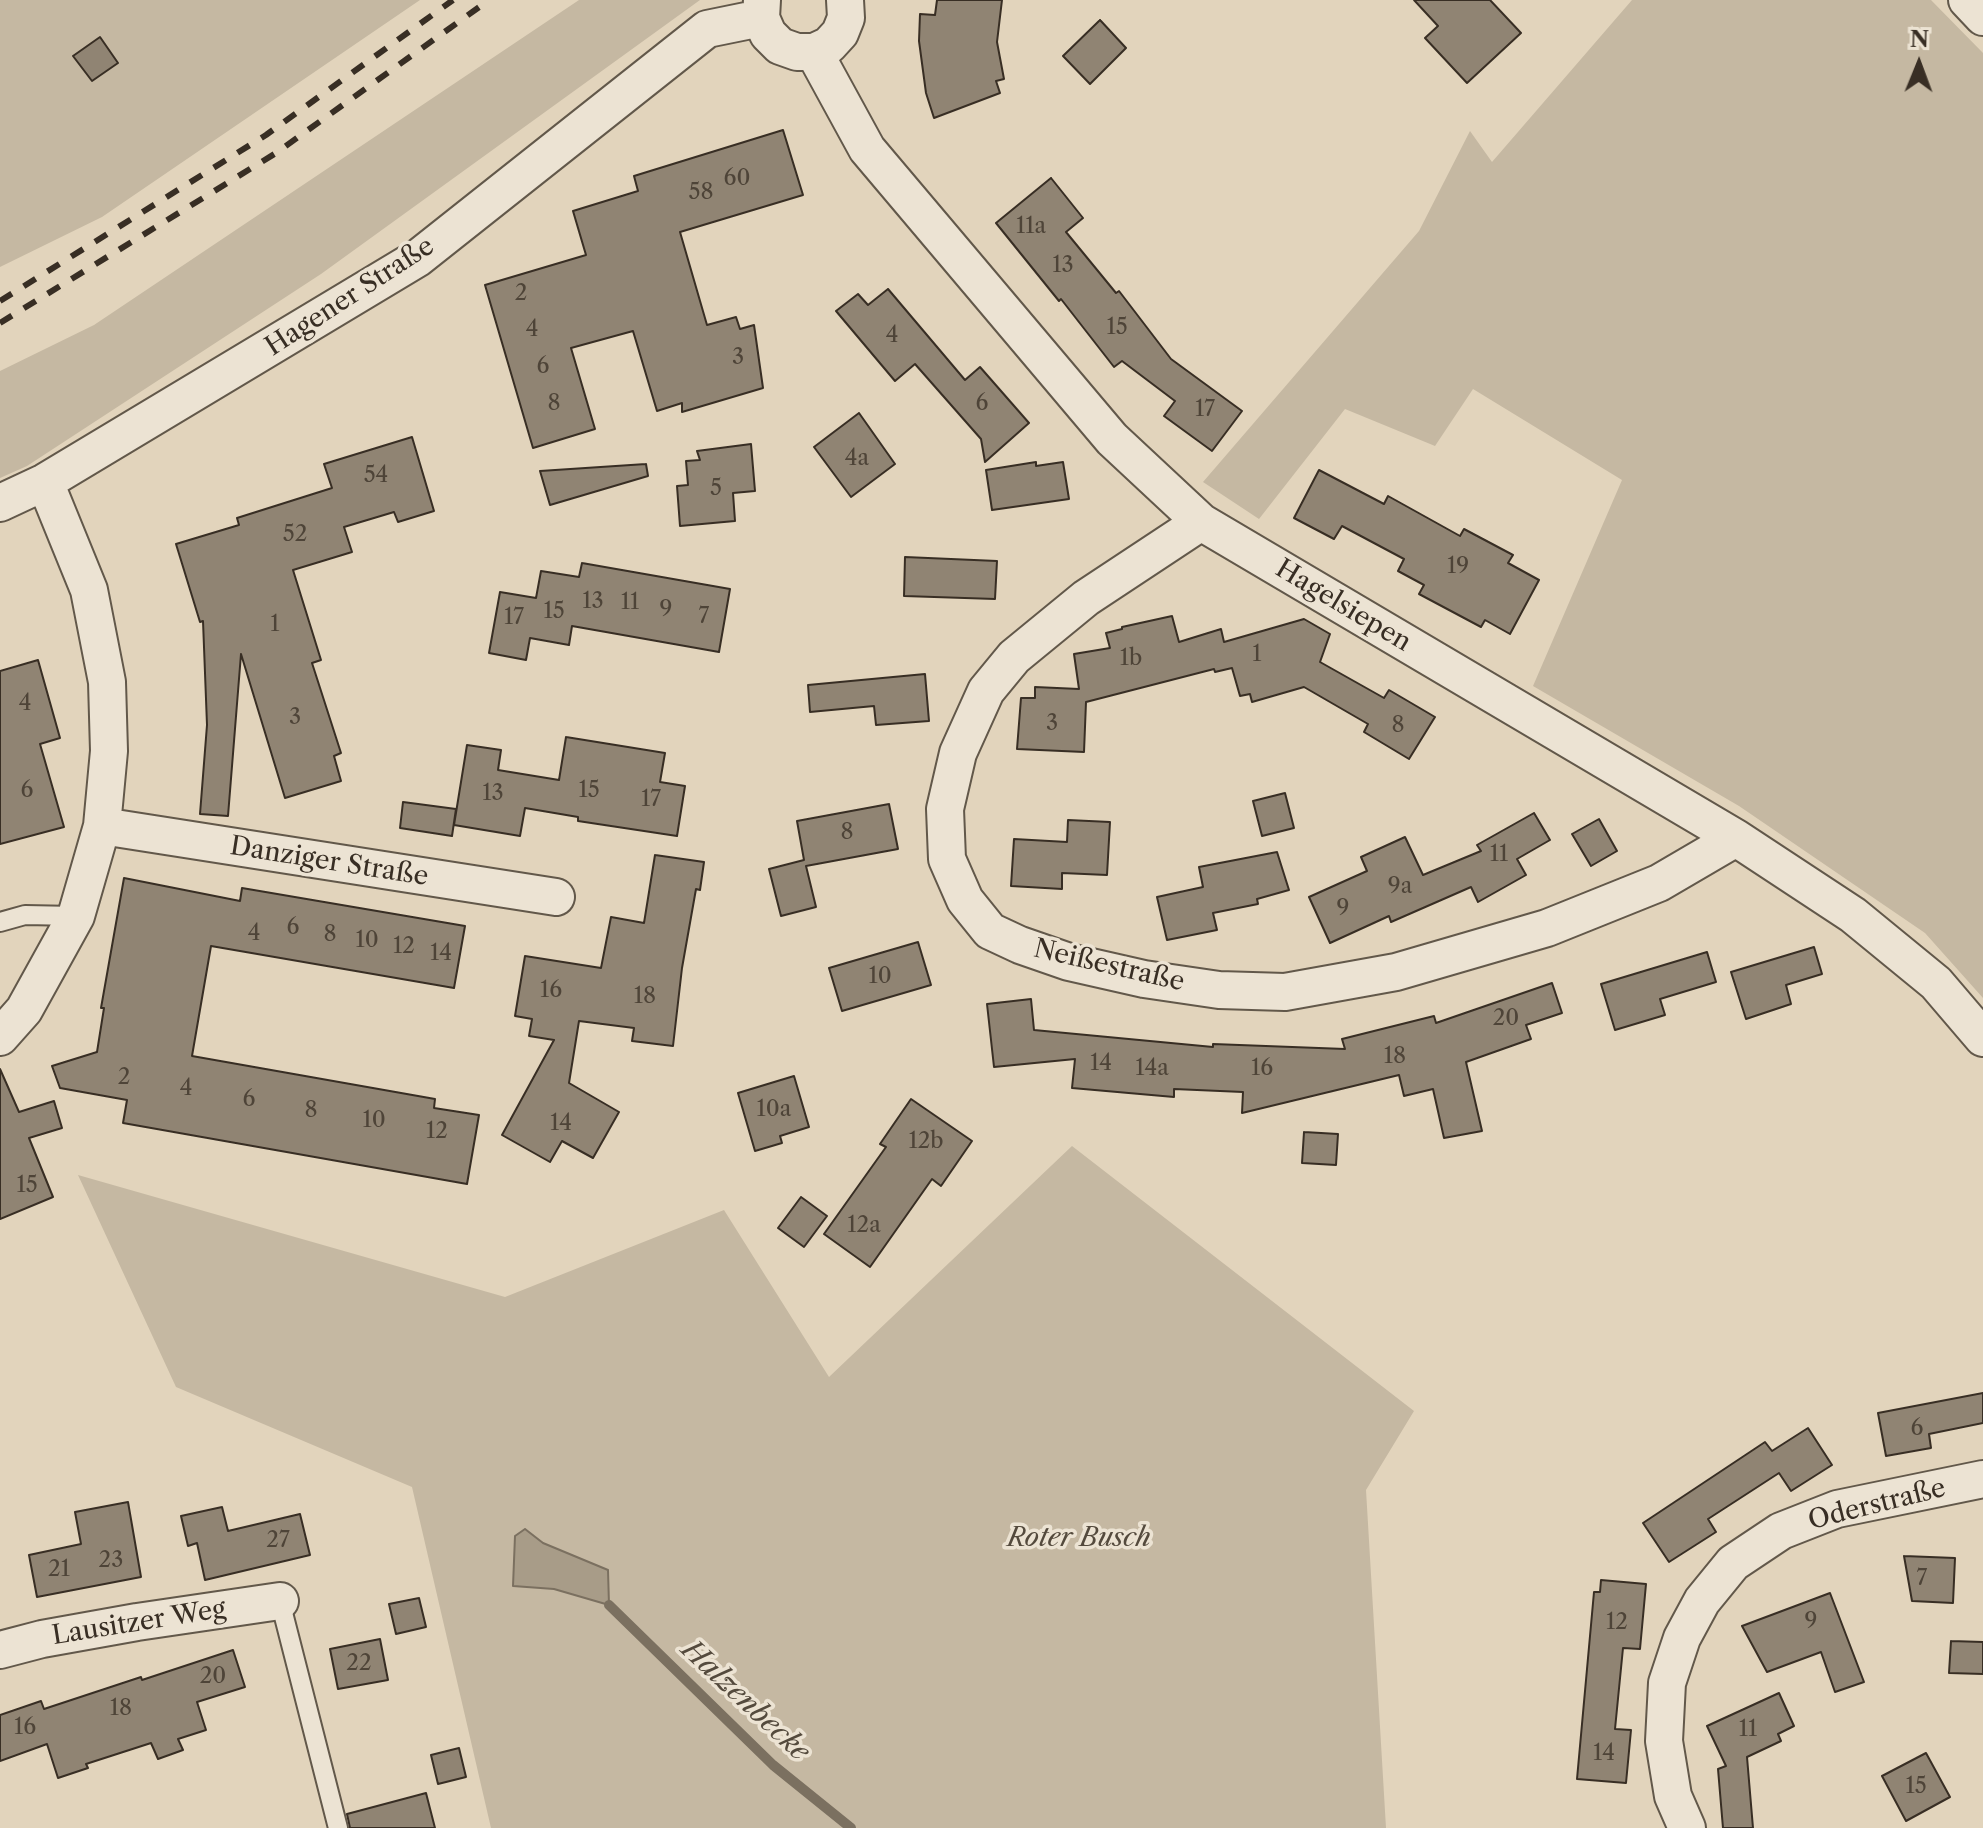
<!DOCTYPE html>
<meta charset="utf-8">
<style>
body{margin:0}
#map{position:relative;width:1983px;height:1828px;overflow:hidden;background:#e2d4bc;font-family:"Libre Caslon Text",serif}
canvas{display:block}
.north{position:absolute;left:1879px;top:24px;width:80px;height:80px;-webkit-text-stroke:6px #ece3d3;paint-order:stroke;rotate:1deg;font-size:22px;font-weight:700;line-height:32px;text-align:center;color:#382e24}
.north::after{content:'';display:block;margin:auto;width:28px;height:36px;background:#382e24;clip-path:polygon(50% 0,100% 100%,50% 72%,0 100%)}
</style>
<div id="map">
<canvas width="1983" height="1828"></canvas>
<div class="north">N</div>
</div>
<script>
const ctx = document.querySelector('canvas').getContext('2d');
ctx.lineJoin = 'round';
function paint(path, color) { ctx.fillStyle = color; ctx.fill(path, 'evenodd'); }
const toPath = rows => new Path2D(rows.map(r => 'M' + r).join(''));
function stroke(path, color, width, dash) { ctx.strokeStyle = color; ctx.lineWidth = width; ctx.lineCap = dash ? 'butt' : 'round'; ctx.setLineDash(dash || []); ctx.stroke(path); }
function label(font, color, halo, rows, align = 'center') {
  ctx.font = font + ' "Libre Caslon Text",serif'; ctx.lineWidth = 7; ctx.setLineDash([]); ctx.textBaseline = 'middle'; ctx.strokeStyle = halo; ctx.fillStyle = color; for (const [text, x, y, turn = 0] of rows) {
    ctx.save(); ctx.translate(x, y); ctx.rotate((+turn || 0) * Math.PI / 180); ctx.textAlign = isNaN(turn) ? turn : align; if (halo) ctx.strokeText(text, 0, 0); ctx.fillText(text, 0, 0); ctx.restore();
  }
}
paint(toPath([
 [0,0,420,0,102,217,0,267],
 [579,0,700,0,321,274,27,466,0,478,0,371,94,325],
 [1632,0,1931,0,1983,53,1983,998,1925,933,1739,806,1533,686,1622,480,1473,389,1435,446,1345,409,1259,519,1203,482,1419,231,1470,131,1492,162],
 [1072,1146,1414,1411,1366,1490,1386,1828,491,1828,412,1487,176,1387,78,1175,505,1297,724,1210,829,1377]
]), '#c5b8a2');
const water = toPath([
 [525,1529,543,1543,608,1570,609,1605,554,1589,513,1586,515,1536,525,1529]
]);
paint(water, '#a89c88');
stroke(water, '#7b7060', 2);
stroke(toPath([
 [609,1605,773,1765,851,1828]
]), '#7b7060', 10);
const building = toPath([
 [937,0,1002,0,997,42,1004,79,996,81,1000,93,934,118,926,93,919,41,920,14,935,15,937,0],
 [1414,0,1490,0,1521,33,1467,83,1425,38,1438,26,1414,0],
 [1100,20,1126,48,1090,84,1063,56,1100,20],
 [100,37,118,63,92,81,73,56,100,37],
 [783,130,803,195,680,232,707,325,736,317,740,329,754,325,763,388,682,412,682,403,657,411,633,331,571,348,595,429,533,448,485,285,586,255,573,211,638,191,634,176,783,130],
 [1051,178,1083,218,1066,232,1116,293,1119,291,1171,359,1242,411,1212,451,1164,416,1175,401,1122,361,1114,367,1061,299,1059,301,996,223,1051,178],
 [888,289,965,380,980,367,1029,423,985,462,981,439,915,364,895,381,836,311,858,294,868,305,888,289],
 [859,413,895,464,851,497,814,447,859,413],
 [412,437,434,511,398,522,394,512,344,527,352,552,293,570,321,660,312,663,341,753,334,756,341,781,285,798,241,654,228,816,200,814,207,725,203,621,200,622,176,544,239,525,237,518,332,488,324,464,412,437],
 [751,444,755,491,733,493,735,521,680,526,677,486,688,485,686,461,700,460,697,451,751,444],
 [1036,462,1036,466,1063,462,1069,499,992,510,986,470,1036,462],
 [646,464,648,476,550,505,540,471,646,464],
 [1319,470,1384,504,1388,496,1460,536,1464,529,1513,555,1508,563,1539,580,1510,634,1485,620,1481,627,1419,594,1424,585,1398,571,1404,559,1342,526,1334,539,1294,518,1319,470],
 [905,557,997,561,995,599,904,596,905,557],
 [582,563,730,589,719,652,572,626,569,645,530,638,526,660,489,653,500,592,536,598,541,571,579,577,582,563],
 [1172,616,1179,642,1221,629,1224,642,1304,619,1330,634,1320,662,1384,698,1389,690,1435,717,1409,759,1364,732,1368,724,1304,687,1252,702,1250,694,1240,696,1232,668,1215,672,1214,669,1086,702,1084,752,1017,749,1021,698,1035,698,1035,687,1079,689,1074,654,1110,648,1106,633,1122,629,1122,627,1172,616],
 [38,660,60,738,40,744,64,827,0,844,0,671,38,660],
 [925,674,929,721,876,725,874,706,810,712,808,685,925,674],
 [566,737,665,753,660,782,685,786,677,836,578,821,578,817,525,808,520,836,454,825,467,745,501,750,498,770,559,780,566,737],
 [1285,793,1294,828,1262,836,1253,801,1285,793],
 [403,802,456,809,452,836,400,828,403,802],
 [889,804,898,849,806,866,816,907,781,916,769,869,804,860,797,821,889,804],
 [1534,813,1550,840,1517,859,1526,875,1478,902,1471,887,1391,922,1389,916,1330,943,1309,897,1367,871,1361,857,1405,837,1423,875,1481,851,1477,845,1534,813],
 [1599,819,1617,851,1591,866,1572,834,1599,819],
 [1068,820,1110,822,1107,875,1062,873,1062,889,1011,886,1014,839,1067,842,1068,820],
 [1277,852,1289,890,1257,899,1258,904,1213,913,1217,930,1167,940,1157,897,1203,887,1199,867,1277,852],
 [655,855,704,862,700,890,696,889,682,968,673,1046,632,1041,634,1028,579,1021,569,1083,619,1112,593,1158,562,1141,550,1162,502,1135,554,1040,529,1036,532,1019,515,1016,525,956,601,968,611,917,644,923,655,855],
 [124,878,240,901,242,888,465,926,454,988,211,946,192,1056,435,1099,434,1108,479,1115,467,1184,123,1123,127,1100,60,1088,52,1066,97,1052,104,1008,101,1008,124,878],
 [918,942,931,985,842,1011,829,968,918,942],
 [1814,947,1822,974,1786,985,1791,1004,1746,1019,1731,972,1814,947],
 [1707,952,1716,982,1660,999,1665,1015,1615,1030,1601,984,1707,952],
 [1552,983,1562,1013,1526,1025,1531,1039,1466,1062,1482,1131,1444,1138,1433,1089,1404,1096,1399,1075,1242,1113,1243,1092,1174,1089,1174,1097,1072,1088,1075,1059,994,1067,987,1004,1031,999,1034,1030,1213,1047,1213,1044,1345,1049,1342,1039,1434,1016,1436,1023,1552,983],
 [0,1069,19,1112,54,1101,62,1128,29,1138,53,1197,0,1219,0,1069],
 [794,1076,809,1127,780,1136,782,1143,755,1151,738,1093,794,1076],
 [911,1099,972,1141,941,1186,932,1179,870,1267,824,1234,886,1147,880,1144,911,1099],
 [1304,1132,1338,1134,1336,1165,1302,1163,1304,1132],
 [801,1197,827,1216,804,1247,778,1228,801,1197],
 [1983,1393,1983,1423,1929,1434,1931,1448,1886,1456,1878,1413,1983,1393],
 [1808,1428,1832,1465,1791,1491,1779,1473,1708,1519,1716,1532,1669,1562,1643,1523,1765,1442,1772,1451,1808,1428],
 [128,1502,141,1577,37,1597,29,1555,81,1544,75,1512,128,1502],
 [222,1507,228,1531,300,1514,310,1555,205,1580,197,1543,188,1546,181,1516,222,1507],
 [1904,1556,1955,1558,1953,1603,1912,1601,1904,1556],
 [1601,1580,1646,1584,1640,1649,1623,1648,1615,1729,1631,1730,1626,1783,1577,1779,1594,1592,1600,1592,1601,1580],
 [1830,1593,1864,1682,1835,1692,1821,1652,1767,1672,1742,1626,1830,1593],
 [419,1598,426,1627,396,1634,389,1604,419,1598],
 [380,1639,388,1680,338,1689,330,1649,380,1639],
 [1951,1641,1983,1642,1983,1674,1949,1673,1951,1641],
 [233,1650,245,1687,197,1702,206,1730,178,1739,183,1750,158,1759,151,1743,86,1764,88,1768,58,1778,47,1744,0,1761,0,1715,41,1701,44,1709,141,1677,142,1680,233,1650],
 [1779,1693,1794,1726,1778,1734,1781,1741,1747,1757,1753,1828,1723,1828,1718,1769,1726,1766,1707,1726,1779,1693],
 [459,1748,466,1777,438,1784,431,1755,459,1748],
 [1926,1753,1950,1797,1906,1821,1882,1776,1926,1753],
 [426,1793,435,1828,350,1828,347,1814,426,1793]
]);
paint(building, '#908473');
stroke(building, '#382e24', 2);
const service = toPath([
 [0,922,25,915,76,916],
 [280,1601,338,1828]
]);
const minor = toPath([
 [762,0,761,18,768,34,780,46,797,52,814,52,829,45,840,33,846,18,845,0],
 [1967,0,1983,17],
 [814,52,867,149,1112,439,1201,522,1736,838,1853,915,1936,983,1983,1038],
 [0,503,45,482,418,258,707,29,761,18],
 [1201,522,1086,598,1014,657,986,691,958,753,945,809,947,859,965,900,990,931,1020,945,1069,962,1144,979,1219,990,1285,992,1396,972,1547,928,1659,883,1736,838],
 [102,826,556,897],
 [0,1037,24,1010,76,916,102,826,109,751,107,682,89,590,45,482],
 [0,1650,42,1639,137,1622,280,1601],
 [1687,1828,1673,1796,1664,1741,1667,1683,1682,1638,1702,1601,1733,1563,1781,1531,1837,1509,1983,1479]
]);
stroke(service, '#62584a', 22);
stroke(minor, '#62584a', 40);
stroke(service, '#ece3d3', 18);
stroke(minor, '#ece3d3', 36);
stroke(toPath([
 [0,301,266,135,453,0],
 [0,323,276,153,489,0]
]), '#382e24', 6, [14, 14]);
label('22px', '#4e4438', null, [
 ["60",737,179],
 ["58",701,193],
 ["11a",1031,227],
 ["13",1063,266],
 ["2",521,294],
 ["15",1117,328],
 ["4",532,330],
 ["4",892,336],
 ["3",738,358],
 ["6",543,367],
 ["8",554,404],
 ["6",982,404],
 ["17",1205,410],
 ["4a",857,459],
 ["54",376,476],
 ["5",716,489],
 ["52",295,535],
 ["19",1458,567],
 ["13",593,602],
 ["11",630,603],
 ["9",666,610],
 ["15",554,612],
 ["7",704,617],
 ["17",514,618],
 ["1",275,625],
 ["1",1257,655],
 ["1b",1131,659],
 ["4",25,704],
 ["3",295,718],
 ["3",1052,724],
 ["8",1398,726],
 ["6",27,791],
 ["15",589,791],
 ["13",493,794],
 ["17",651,800],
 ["8",847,833],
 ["11",1499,855],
 ["9a",1400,887],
 ["9",1343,909],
 ["6",293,928],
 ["4",254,934],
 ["8",330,935],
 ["10",367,941],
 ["12",404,947],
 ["14",441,954],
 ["10",880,977],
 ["16",551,991],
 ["18",645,997],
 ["20",1506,1019],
 ["18",1395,1057],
 ["14",1101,1064],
 ["14a",1152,1069],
 ["16",1262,1069],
 ["2",124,1078],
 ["4",186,1089],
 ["6",249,1100],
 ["10a",774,1110],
 ["8",311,1111],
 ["10",374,1121],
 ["14",561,1124],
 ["12",437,1132],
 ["12b",926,1142],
 ["15",27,1186],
 ["12a",864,1226],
 ["6",1917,1429],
 ["27",278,1541],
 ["23",111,1561],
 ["21",59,1570],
 ["7",1922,1579],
 ["9",1811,1622],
 ["12",1617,1623],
 ["22",359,1664],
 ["20",213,1677],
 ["18",121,1709],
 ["16",25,1728],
 ["11",1748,1730],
 ["14",1604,1754],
 ["15",1916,1787]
]);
label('26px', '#382e24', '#ece3d3', [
 ["Hagener Straße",350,297,-33],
 ["Hagelsiepen",1343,606,31],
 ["Danziger Straße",329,862,9],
 ["Neißestraße",1109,966,13],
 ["Oderstraße",1877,1505,-14],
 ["Lausitzer Weg",139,1623,-9]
]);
label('italic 26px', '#544a3d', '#ece3d3', [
 ["Roter Busch",1079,1538]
]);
label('italic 28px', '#544a3d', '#ece3d3', [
 ["Halzenbecke",745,1701,43]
]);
</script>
